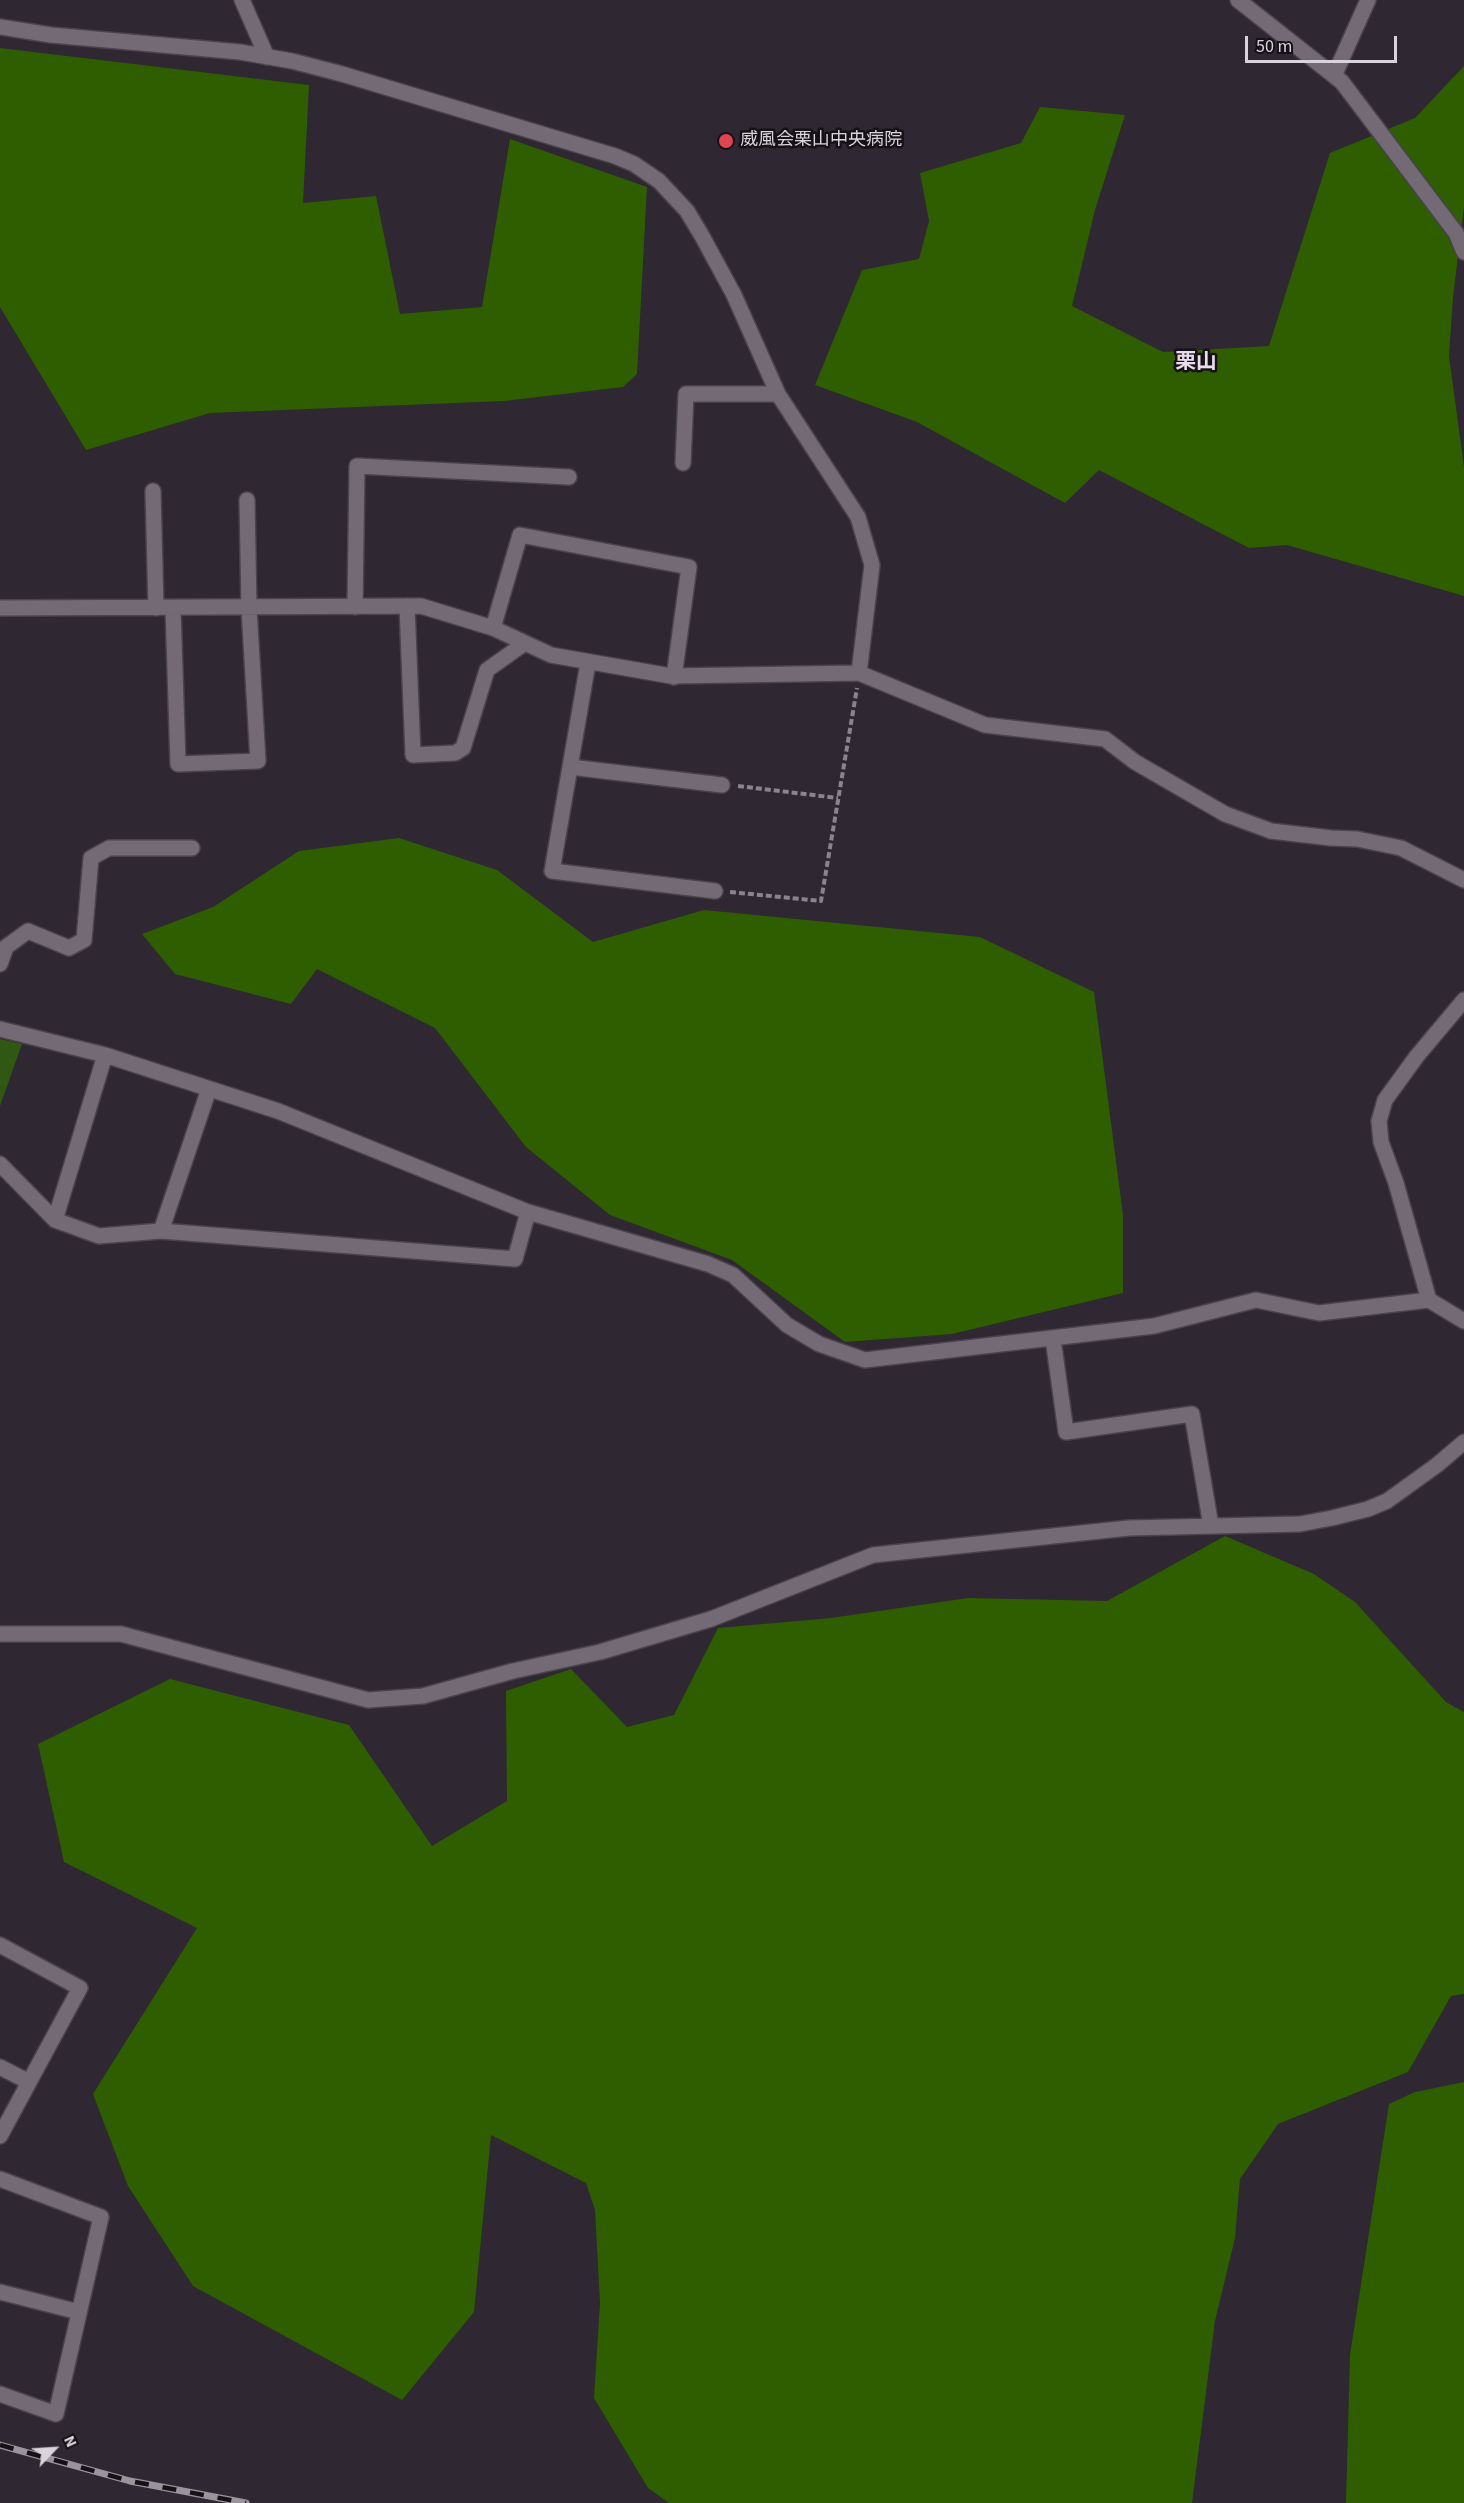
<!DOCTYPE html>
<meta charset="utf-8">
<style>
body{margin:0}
#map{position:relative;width:1464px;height:2503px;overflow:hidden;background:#2f2731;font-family:"Source Sans 3",sans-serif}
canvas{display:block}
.north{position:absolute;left:24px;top:2419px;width:60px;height:60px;-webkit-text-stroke:4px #151116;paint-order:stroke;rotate:65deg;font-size:16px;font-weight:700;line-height:24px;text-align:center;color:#d9d4db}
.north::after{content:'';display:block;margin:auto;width:21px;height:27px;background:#d9d4db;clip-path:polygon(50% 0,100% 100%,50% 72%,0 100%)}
.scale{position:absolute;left:1245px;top:36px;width:152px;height:27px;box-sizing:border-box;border:3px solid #d9d4db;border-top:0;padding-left:8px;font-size:18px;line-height:21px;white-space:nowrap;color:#d9d4db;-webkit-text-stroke:4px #151116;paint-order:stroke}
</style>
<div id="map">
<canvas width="1464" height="2503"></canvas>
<div class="north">N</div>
<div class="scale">50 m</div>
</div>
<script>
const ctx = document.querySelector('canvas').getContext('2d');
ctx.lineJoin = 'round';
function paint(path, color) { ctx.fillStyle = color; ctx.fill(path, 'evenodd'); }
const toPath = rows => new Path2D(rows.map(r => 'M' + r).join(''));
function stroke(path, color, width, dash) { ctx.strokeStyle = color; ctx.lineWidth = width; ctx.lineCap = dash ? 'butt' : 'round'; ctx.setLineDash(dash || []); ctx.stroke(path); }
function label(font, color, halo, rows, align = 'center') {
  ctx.font = font + ' "Source Sans 3","Noto Sans JP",sans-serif'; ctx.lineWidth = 5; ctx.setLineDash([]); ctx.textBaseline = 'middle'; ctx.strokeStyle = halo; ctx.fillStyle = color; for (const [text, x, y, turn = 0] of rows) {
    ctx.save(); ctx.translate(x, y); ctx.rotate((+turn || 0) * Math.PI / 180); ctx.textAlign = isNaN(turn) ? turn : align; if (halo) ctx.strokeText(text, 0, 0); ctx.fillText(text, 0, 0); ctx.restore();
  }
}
paint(toPath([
 [0,1039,22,1044,0,1106]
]), '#305813');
paint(toPath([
 [0,48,309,85,303,203,376,196,400,314,482,307,510,139,647,187,637,374,623,387,504,401,210,413,86,450,0,307],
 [1464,66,1464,207,1453,297,1449,356,1464,467,1464,596,1287,545,1249,548,1099,470,1065,503,917,422,815,385,862,270,919,259,929,221,920,173,1021,143,1040,107,1125,115,1095,210,1072,306,1163,352,1269,346,1330,153,1415,118],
 [399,838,497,870,593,942,704,910,980,937,1094,992,1123,1215,1123,1293,952,1334,845,1342,732,1260,610,1215,526,1147,435,1028,317,969,291,1004,175,974,142,934,213,907,299,851],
 [1225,1536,1314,1574,1355,1602,1446,1702,1464,1712,1464,1994,1451,1996,1408,2072,1278,2124,1240,2179,1235,2238,1215,2321,1192,2503,669,2503,648,2488,594,2398,600,2303,595,2210,586,2183,491,2135,474,2312,402,2400,193,2286,128,2186,93,2094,197,1928,64,1862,38,1744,170,1679,349,1725,432,1846,507,1801,506,1691,571,1669,627,1727,674,1715,718,1628,831,1618,968,1598,1107,1601],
 [1464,2082,1464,2503,1346,2503,1350,2355,1389,2104,1415,2092]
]), '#2e5e00');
const minor = toPath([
 [242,0,267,57],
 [1238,0,1342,82,1456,233,1464,252],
 [0,27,51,35,240,52,292,61,342,74,615,156,634,164,659,181,687,211,702,236,734,295,778,394,858,517,872,565,859,673],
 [1334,76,1368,0],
 [683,463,686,394,778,394],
 [153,491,156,608],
 [407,606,413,755,455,753,463,748,487,670,525,643],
 [355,607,357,466,569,477],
 [0,608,421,606,493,628,551,655,671,676,859,673,985,725,1105,739,1135,762,1225,814,1271,831,1331,838,1357,839,1401,848,1464,880],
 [173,608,178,764,258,761,249,608,247,500],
 [493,628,520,535,689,567,674,677],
 [588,663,552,871,715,891],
 [570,767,722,785],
 [0,964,6,947,28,931,69,948,84,940,91,858,109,848,192,848],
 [0,1029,105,1055,278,1111,528,1212,708,1264,733,1275,787,1325,819,1344,865,1360,1154,1326,1256,1300,1319,1313,1429,1300,1464,1321],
 [0,1164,55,1220,99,1236,161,1231,515,1259,528,1212],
 [55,1220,105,1055],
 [161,1231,209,1089],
 [1429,1300,1396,1183,1381,1142,1379,1121,1385,1100,1417,1056,1464,1000],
 [1053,1339,1066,1432,1192,1414,1211,1526],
 [0,1634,121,1634,368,1700,423,1696,513,1671,600,1652,711,1619,873,1555,1129,1528,1300,1524,1332,1518,1368,1509,1387,1501,1437,1465,1464,1442],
 [0,1945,80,1988,0,2136],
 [0,2067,29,2082],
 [0,2179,101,2217,56,2414,0,2394],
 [0,2292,79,2312]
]);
stroke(minor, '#49434b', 18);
stroke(toPath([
 [738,786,838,798],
 [730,892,821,901,857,688]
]), '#8a848c', 4, [6, 3]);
stroke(minor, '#746a76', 15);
const rail = toPath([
 [0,2445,130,2481,246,2503]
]);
stroke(rail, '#9a949c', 7);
stroke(rail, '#151116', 4.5, [14]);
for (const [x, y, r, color] of [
 [726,141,8,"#e0444e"]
]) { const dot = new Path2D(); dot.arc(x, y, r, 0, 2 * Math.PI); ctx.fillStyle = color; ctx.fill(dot); stroke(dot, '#151116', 2); }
label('18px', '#d9d4db', '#151116', [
 ["威風会栗山中央病院",740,141]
], 'left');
label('bold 21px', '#e8ddea', '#151116', [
 ["栗山",1196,363]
]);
</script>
